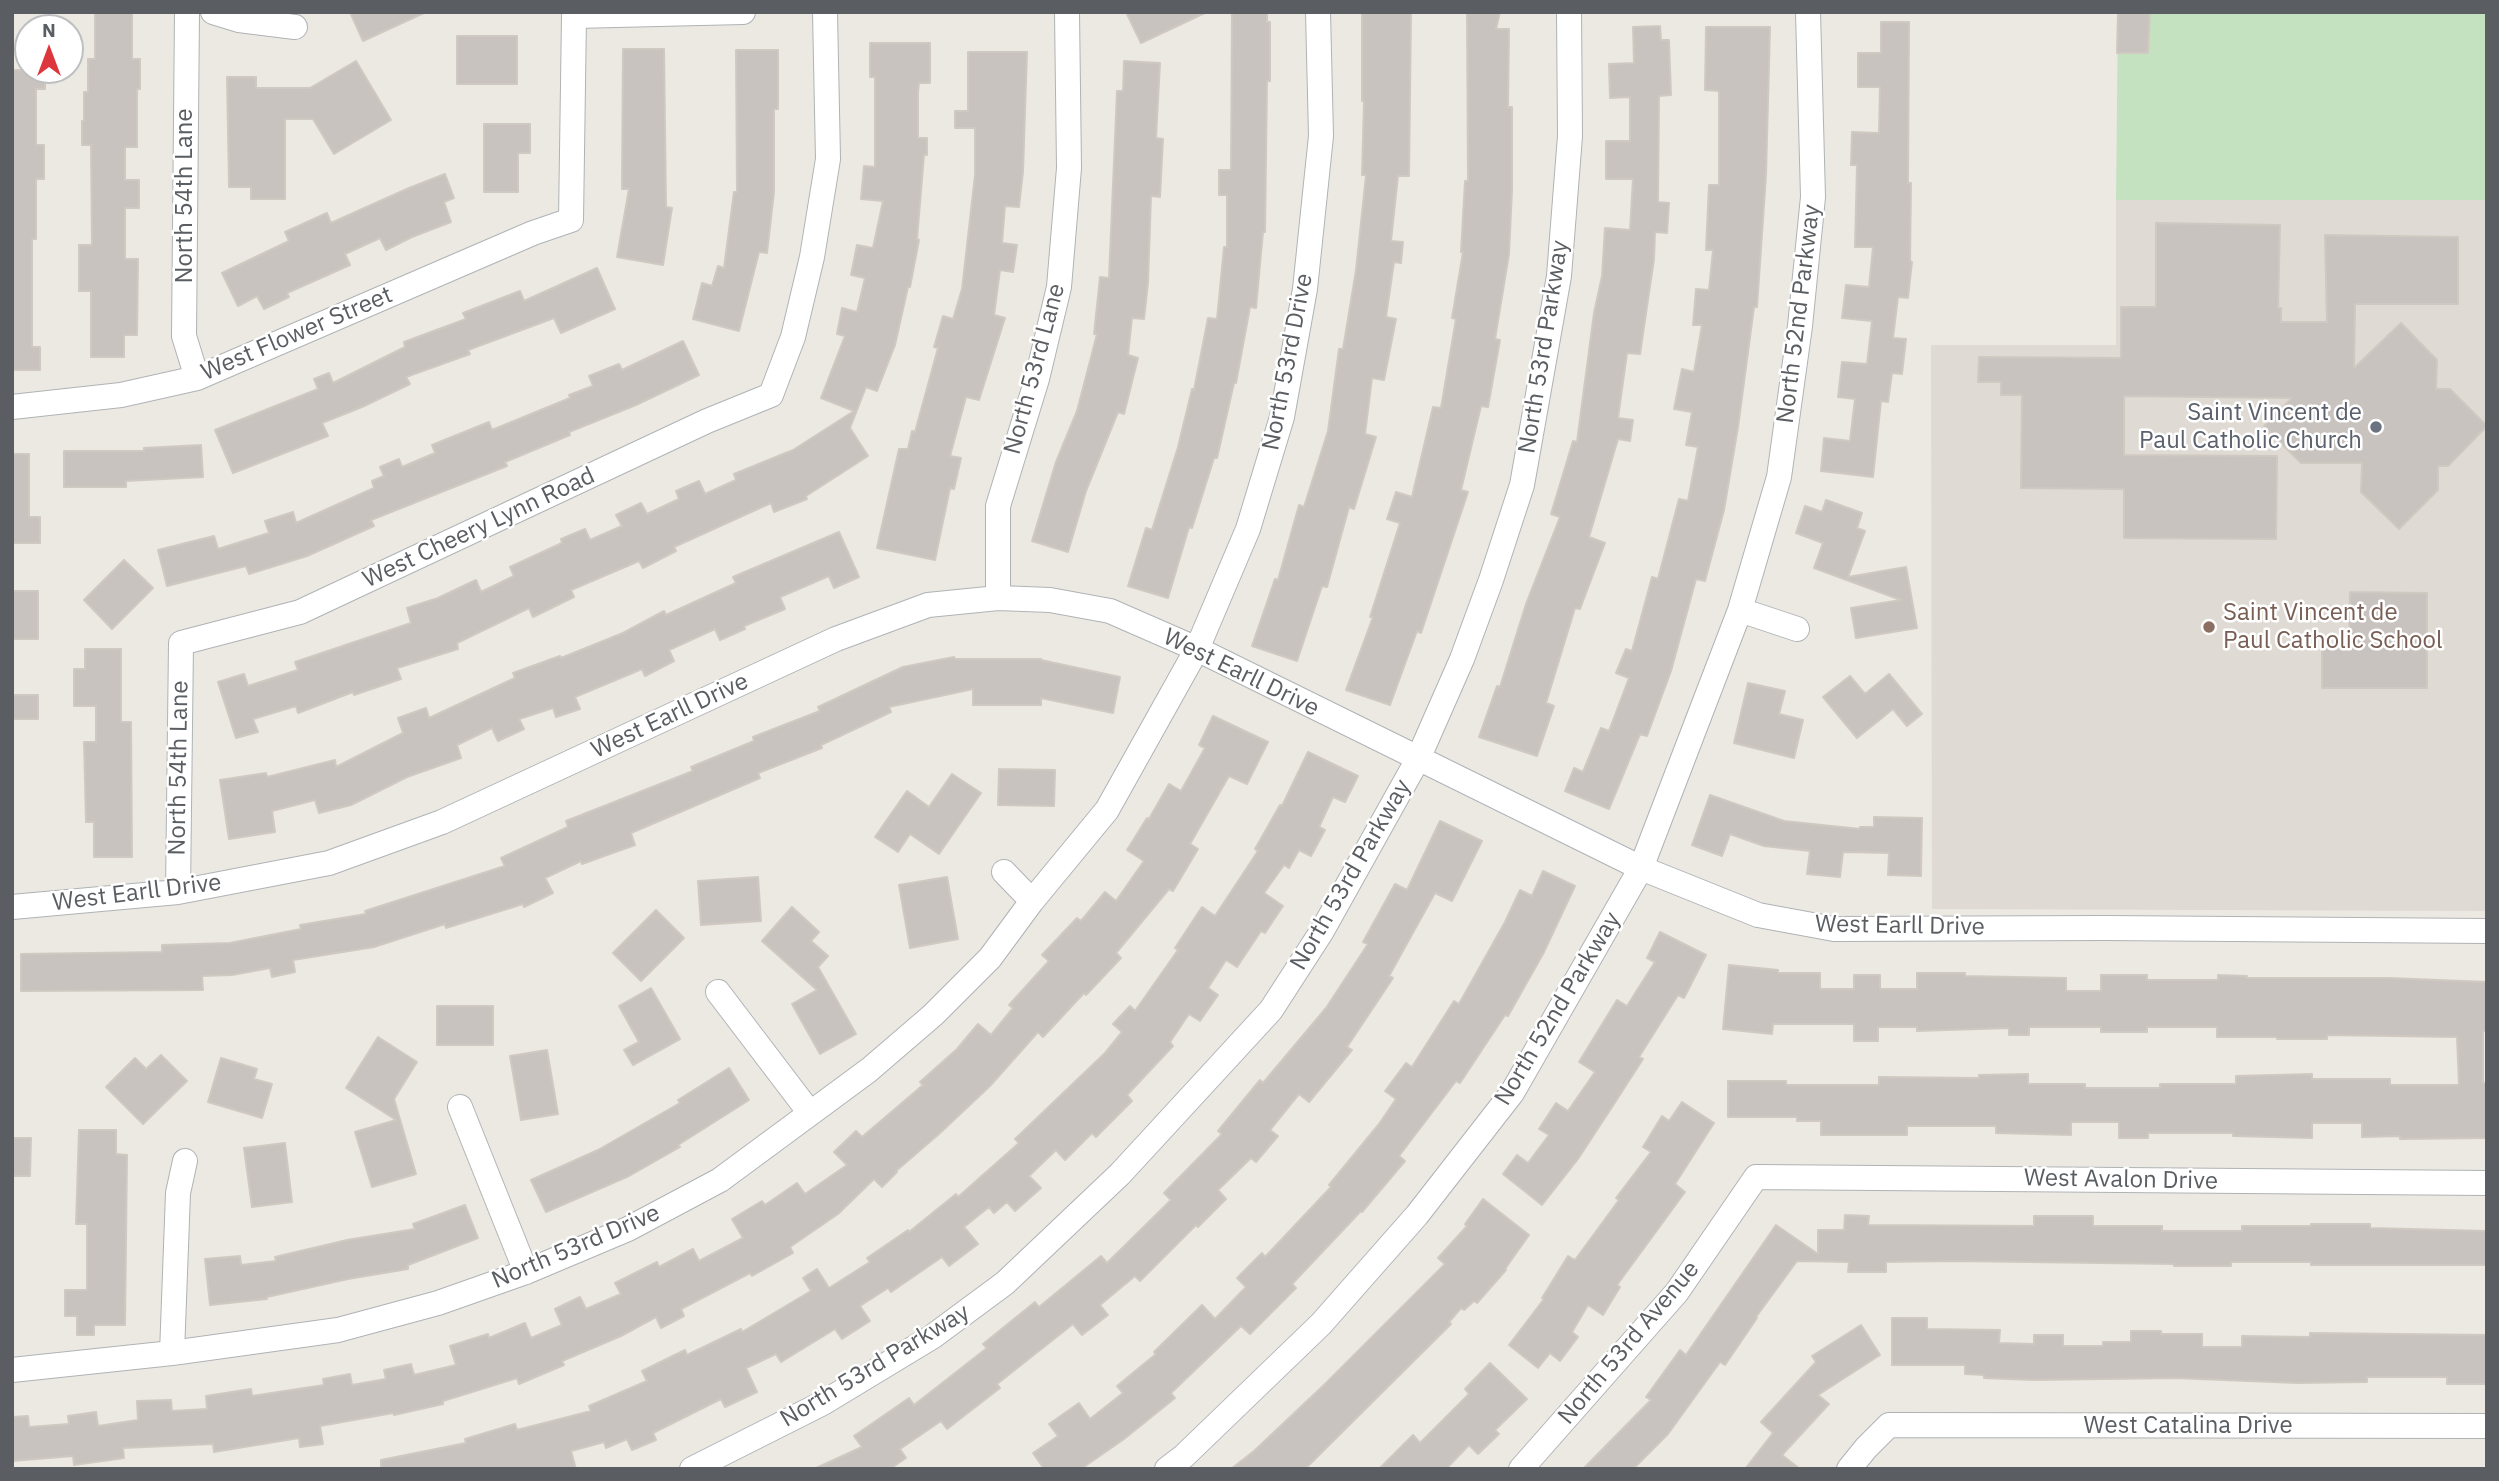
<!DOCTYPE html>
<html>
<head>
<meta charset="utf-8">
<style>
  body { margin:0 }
  #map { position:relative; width:2499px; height:1481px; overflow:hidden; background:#ece9e2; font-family:"IBM Plex Sans",sans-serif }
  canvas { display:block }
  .frame { position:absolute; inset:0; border:14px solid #5a5e62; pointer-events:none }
  .north { position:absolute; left:14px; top:14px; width:70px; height:70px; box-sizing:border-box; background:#fff; border:2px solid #bdbfc0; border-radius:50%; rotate:0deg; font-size:19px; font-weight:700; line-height:28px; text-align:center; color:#5a5e62 }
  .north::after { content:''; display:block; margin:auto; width:24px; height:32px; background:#de363d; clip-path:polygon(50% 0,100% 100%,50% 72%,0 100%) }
</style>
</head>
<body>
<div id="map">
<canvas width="2499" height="1481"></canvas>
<div class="frame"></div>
<div class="north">N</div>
</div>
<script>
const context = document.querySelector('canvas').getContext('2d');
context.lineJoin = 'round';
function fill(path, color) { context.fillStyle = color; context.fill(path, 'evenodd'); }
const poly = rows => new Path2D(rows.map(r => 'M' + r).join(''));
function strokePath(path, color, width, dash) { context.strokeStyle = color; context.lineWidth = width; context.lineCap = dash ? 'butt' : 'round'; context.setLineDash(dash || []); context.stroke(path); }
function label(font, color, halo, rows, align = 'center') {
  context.font = font + ' "IBM Plex Sans",sans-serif'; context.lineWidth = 5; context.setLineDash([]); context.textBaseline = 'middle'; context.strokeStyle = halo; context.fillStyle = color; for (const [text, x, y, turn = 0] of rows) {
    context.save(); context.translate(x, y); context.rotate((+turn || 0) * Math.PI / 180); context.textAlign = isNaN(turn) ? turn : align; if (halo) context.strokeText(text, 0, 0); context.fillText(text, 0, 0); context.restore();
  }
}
fill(poly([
  [2116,200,2487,200,2487,911,1932,909,1931,345,2116,345]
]), '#dfdad3');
fill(poly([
  [2118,12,2487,12,2487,200,2116,200]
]), '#c4e2bf');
const building = poly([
  [95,12,132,12,132,59,140,59,140,89,137,89,137,147,125,147,125,180,139,180,139,208,125,208,125,259,138,259,137,335,124,335,124,357,91,357,91,291,79,291,79,245,92,245,91,145,82,145,82,121,84,121,84,92,88,92,88,59,95,59,95,12],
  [350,12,426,12,363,41,350,12],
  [1126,12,1207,12,1141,43,1126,12],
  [1232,12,1267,12,1267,22,1270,22,1270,81,1267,81,1265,232,1263,232,1256,308,1250,307,1236,383,1234,383,1217,458,1214,458,1192,528,1189,527,1168,598,1128,586,1146,528,1152,530,1178,447,1192,389,1194,390,1208,318,1217,319,1224,247,1227,247,1227,195,1219,195,1219,170,1231,170,1232,12],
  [1362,12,1411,12,1409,176,1398,176,1391,241,1403,242,1401,263,1394,262,1386,317,1396,319,1384,380,1372,378,1365,434,1376,437,1354,509,1349,507,1327,587,1322,586,1297,661,1252,646,1275,579,1278,580,1299,505,1304,507,1328,431,1339,349,1343,349,1356,270,1366,175,1362,175,1364,101,1362,101,1362,12],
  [1467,12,1500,12,1496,29,1509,29,1508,107,1512,107,1512,190,1509,254,1495,339,1500,340,1488,407,1481,406,1461,490,1468,492,1421,633,1417,631,1390,705,1346,690,1373,617,1370,617,1400,523,1387,519,1396,492,1412,497,1433,407,1441,408,1456,319,1452,318,1463,252,1461,252,1465,181,1468,181,1467,12],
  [2118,12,2150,12,2148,53,2117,53,2118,12],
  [1881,22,1909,22,1908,183,1911,183,1910,261,1912,262,1908,298,1898,297,1893,338,1906,339,1902,374,1892,373,1888,402,1881,401,1873,477,1821,471,1824,438,1850,441,1855,399,1838,397,1842,362,1867,364,1872,321,1842,318,1846,285,1869,287,1873,247,1855,247,1857,165,1851,165,1852,132,1879,133,1880,87,1858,87,1858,53,1881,53,1881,22],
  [1660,26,1661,40,1669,40,1671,95,1659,96,1658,202,1669,203,1667,233,1655,232,1654,259,1640,354,1627,353,1618,418,1633,420,1630,441,1618,439,1589,537,1605,543,1580,609,1575,608,1546,703,1554,706,1537,756,1479,737,1497,686,1500,687,1526,604,1560,517,1551,514,1573,441,1577,442,1594,313,1602,276,1605,228,1630,230,1633,179,1606,179,1606,141,1630,141,1630,97,1610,98,1609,64,1634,63,1633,27,1660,26],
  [1706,27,1770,27,1766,175,1757,307,1754,307,1738,427,1724,510,1705,581,1696,579,1671,671,1647,736,1640,734,1609,809,1565,791,1574,768,1583,772,1601,728,1609,731,1629,678,1616,673,1626,649,1632,651,1652,577,1658,579,1679,499,1688,501,1698,447,1686,445,1692,412,1674,409,1682,369,1694,372,1702,325,1693,325,1696,289,1709,290,1713,250,1706,250,1709,185,1719,185,1719,91,1705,90,1706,27],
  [457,36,517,36,517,84,457,84,457,36],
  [870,43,930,43,930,83,919,83,918,92,918,138,927,138,927,155,924,155,917,239,919,240,910,287,908,287,895,345,877,391,866,387,850,428,868,456,806,496,807,499,774,512,771,503,674,547,676,551,643,568,639,561,571,590,574,597,533,617,529,608,457,643,458,649,397,668,401,679,354,695,353,692,298,713,296,706,253,719,258,732,236,738,218,682,244,674,248,686,298,670,295,662,411,623,407,608,438,598,476,580,481,592,514,576,510,567,562,543,561,539,585,529,590,540,622,526,616,515,641,503,647,514,679,499,676,491,699,481,705,494,736,480,734,474,793,450,854,411,821,398,845,336,837,334,842,308,857,312,865,278,851,275,857,245,873,248,883,201,861,199,864,166,875,167,875,77,870,77,870,43],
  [623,49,664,49,666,207,672,208,663,265,617,257,629,189,622,189,623,49],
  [736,50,778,50,778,109,774,109,774,192,767,253,759,252,739,331,693,319,702,283,712,286,718,266,724,268,734,192,737,192,736,50],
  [968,52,1027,52,1023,172,1019,207,1005,206,1002,243,1017,245,1013,272,1000,270,994,315,1005,318,979,400,966,397,950,456,961,458,954,489,950,488,935,560,877,548,899,449,908,449,912,431,915,432,938,348,934,347,943,316,953,319,962,289,975,175,975,128,955,128,955,111,968,111,968,52],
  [356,61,391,120,334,154,313,119,285,119,285,199,251,199,251,187,229,187,227,77,256,77,256,88,310,88,356,61],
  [1124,61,1160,63,1156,138,1163,139,1160,197,1151,196,1148,283,1144,319,1132,318,1128,355,1138,358,1124,414,1118,412,1086,491,1068,552,1032,541,1056,462,1077,411,1097,334,1094,334,1100,277,1109,278,1117,91,1123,91,1124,61],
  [12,70,45,70,45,89,36,89,36,145,44,145,44,179,36,179,36,239,32,239,32,347,40,347,40,370,12,370,12,70],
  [484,124,530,124,530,153,518,153,518,192,484,192,484,124],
  [445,174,454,198,444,202,451,222,412,237,386,250,380,238,345,254,350,265,287,293,289,297,264,309,257,296,238,306,222,273,289,241,285,232,327,213,331,223,409,188,445,174],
  [2156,223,2280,225,2278,308,2281,308,2281,322,2327,322,2325,235,2458,237,2458,304,2355,304,2354,368,2401,323,2437,360,2436,389,2450,389,2487,426,2448,466,2438,466,2438,490,2399,529,2361,492,2362,463,2301,463,2264,426,2292,398,2124,396,2124,455,2277,456,2276,539,2124,538,2124,489,2021,488,2022,395,2001,395,2001,382,1978,382,1979,357,2121,358,2121,307,2156,307,2156,223],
  [597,268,615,309,561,333,554,318,468,350,470,354,406,377,410,384,362,407,322,423,328,436,233,473,215,430,318,389,314,379,329,373,333,383,405,347,404,342,466,319,463,313,520,291,524,301,597,268],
  [683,341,699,375,636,405,569,432,570,435,505,462,507,466,371,520,374,526,307,556,249,574,246,566,167,586,158,550,214,536,218,549,269,533,265,521,293,512,296,523,374,488,372,481,384,476,380,467,399,459,402,467,435,453,432,445,489,422,492,430,570,398,569,395,593,386,589,376,619,364,622,370,683,341],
  [201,445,203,477,126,481,126,487,64,487,64,451,144,451,144,448,201,445],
  [12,454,29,454,29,517,40,517,40,543,12,543,12,454],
  [1826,500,1862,513,1857,528,1865,531,1848,577,1906,567,1917,628,1856,638,1851,608,1901,600,1814,568,1823,543,1796,533,1805,506,1822,512,1826,500],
  [839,532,859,577,834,588,829,576,780,597,785,609,744,626,745,629,720,640,715,629,669,650,674,661,645,676,642,669,575,697,580,709,556,717,553,708,519,719,524,729,498,741,492,728,457,745,461,758,407,777,351,805,319,813,315,800,272,811,275,832,229,839,220,780,266,773,267,777,335,760,336,767,403,733,398,718,426,708,429,718,515,678,513,673,560,656,561,658,623,633,664,611,666,615,736,583,733,577,839,532],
  [124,560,153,588,112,629,84,600,124,560],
  [12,591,38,591,38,639,12,639,12,591],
  [2350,592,2427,593,2427,688,2322,688,2322,649,2349,649,2350,592],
  [85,649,121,649,121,722,131,722,132,857,94,857,94,822,86,822,84,742,96,742,96,706,74,706,74,669,85,669,85,649],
  [954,657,955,659,1041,659,1041,660,1120,677,1113,713,1041,698,1041,705,973,705,973,689,889,707,891,712,821,745,822,748,758,773,760,778,631,833,635,845,582,864,581,861,545,878,553,893,524,907,523,904,446,928,445,924,374,947,293,960,295,972,272,977,270,968,232,975,202,976,203,990,21,991,21,954,162,952,162,945,230,943,301,929,300,925,366,914,365,911,505,866,501,858,568,827,566,821,693,771,691,767,754,741,753,737,820,711,818,707,903,667,954,657],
  [1889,674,1922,714,1907,726,1893,709,1857,738,1823,697,1850,676,1865,694,1889,674],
  [1748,683,1785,691,1779,714,1803,720,1794,758,1734,743,1748,683],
  [12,695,38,695,38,719,12,719,12,695],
  [1213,716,1268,742,1247,784,1229,776,1190,844,1198,849,1173,891,1169,889,1116,953,1121,958,1086,995,1084,993,1043,1037,1038,1032,990,1086,939,1134,896,1171,897,1172,882,1187,874,1179,838,1214,790,1247,793,1253,752,1276,750,1273,681,1309,684,1316,661,1328,656,1317,621,1336,562,1361,564,1365,519,1384,517,1378,443,1401,443,1404,394,1415,393,1413,320,1426,323,1444,300,1447,299,1438,214,1452,213,1444,123,1448,124,1458,74,1465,73,1456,12,1461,12,1417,28,1416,29,1427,69,1424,68,1416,96,1412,98,1426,138,1420,137,1401,171,1400,172,1411,207,1409,206,1396,251,1389,252,1396,324,1385,323,1379,350,1374,352,1385,386,1379,384,1370,411,1364,414,1375,456,1365,450,1346,488,1334,489,1338,525,1323,531,1338,562,1325,555,1309,580,1297,586,1309,621,1294,615,1283,657,1262,659,1267,693,1249,699,1261,743,1238,732,1219,762,1201,765,1205,797,1183,805,1194,847,1165,834,1152,856,1131,862,1137,923,1085,920,1082,957,1049,978,1024,991,1035,1013,1008,1009,1005,1049,961,1042,955,1077,918,1081,921,1105,892,1116,901,1144,861,1127,850,1147,818,1149,819,1169,784,1181,791,1205,748,1199,745,1213,716],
  [1308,752,1358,776,1345,802,1333,797,1319,827,1325,830,1311,856,1299,850,1289,868,1284,865,1264,893,1283,906,1265,933,1261,931,1237,967,1226,960,1208,988,1218,995,1200,1021,1189,1014,1170,1042,1173,1046,1127,1095,1132,1101,1096,1137,1092,1133,1065,1160,1056,1150,1029,1176,1041,1188,1015,1211,1007,1202,994,1213,989,1207,964,1227,978,1244,949,1266,942,1257,891,1292,888,1288,860,1306,870,1321,842,1339,835,1329,781,1362,776,1354,746,1368,757,1392,725,1407,721,1399,653,1433,656,1440,632,1450,627,1439,606,1448,604,1442,571,1451,576,1469,381,1469,381,1460,466,1443,465,1439,515,1424,517,1430,591,1411,589,1406,647,1381,642,1371,685,1350,687,1355,741,1329,742,1332,811,1291,803,1278,817,1269,829,1288,870,1262,867,1258,908,1230,909,1232,956,1194,958,1197,1019,1143,1015,1139,1105,1053,1122,1032,1113,1024,1130,1006,1135,1011,1178,950,1175,948,1202,907,1215,916,1258,851,1255,849,1280,805,1282,806,1308,752],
  [999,769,1055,770,1054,806,998,805,999,769],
  [952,774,981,793,939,854,910,834,898,852,875,837,907,791,929,807,952,774],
  [1710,795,1784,821,1860,829,1860,827,1874,827,1874,817,1922,818,1921,876,1888,875,1889,853,1843,852,1840,877,1807,874,1810,851,1764,846,1730,834,1722,856,1692,845,1710,795],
  [1440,821,1482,841,1452,901,1435,893,1389,976,1393,978,1347,1047,1352,1050,1309,1102,1299,1094,1270,1130,1278,1136,1256,1162,1251,1158,1218,1190,1226,1199,1198,1227,1196,1225,1140,1281,1135,1276,1100,1305,1108,1315,1082,1335,1073,1324,997,1384,1000,1388,947,1429,941,1421,900,1449,906,1458,890,1469,814,1469,862,1447,854,1436,909,1398,914,1405,987,1348,983,1344,1035,1302,1039,1307,1101,1256,1107,1263,1171,1200,1164,1193,1222,1134,1218,1131,1260,1080,1263,1083,1326,1008,1368,944,1363,942,1395,884,1407,890,1440,821],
  [1543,871,1575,886,1543,954,1508,1016,1505,1015,1460,1083,1456,1081,1399,1156,1405,1161,1362,1212,1361,1211,1292,1284,1296,1288,1250,1334,1241,1326,1171,1393,1175,1398,1124,1439,1081,1469,1044,1469,1033,1453,1058,1436,1049,1424,1079,1403,1090,1419,1123,1393,1117,1386,1156,1354,1154,1352,1202,1305,1215,1319,1246,1287,1237,1278,1262,1253,1265,1257,1331,1187,1329,1185,1379,1124,1396,1099,1385,1091,1406,1063,1412,1067,1454,1001,1459,1004,1505,922,1520,890,1532,896,1543,871],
  [758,877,761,921,701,925,698,881,758,877],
  [947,877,958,939,910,948,899,885,947,877],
  [792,907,819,932,811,941,828,956,818,967,856,1034,820,1054,792,1004,817,990,762,941,792,907],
  [656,910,684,938,641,981,613,953,656,910],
  [1660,932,1706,955,1684,998,1678,995,1639,1057,1643,1059,1614,1104,1578,1159,1542,1205,1503,1174,1517,1155,1528,1163,1549,1135,1539,1129,1556,1103,1568,1111,1595,1072,1579,1062,1617,1000,1627,1006,1655,962,1647,958,1660,932],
  [1729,965,1778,970,1778,973,1820,973,1820,989,1854,989,1854,975,1880,975,1880,989,1917,989,1917,973,1965,973,1965,976,2066,978,2066,991,2101,991,2101,975,2147,975,2147,980,2218,980,2218,975,2247,976,2246,978,2389,978,2487,982,2487,1031,2483,1031,2483,1083,2487,1083,2487,1138,2400,1139,2400,1136,2362,1137,2362,1123,2312,1123,2312,1138,2233,1136,2233,1133,2148,1133,2148,1138,2119,1138,2119,1122,2071,1122,2071,1135,1996,1133,1996,1126,1907,1126,1907,1135,1821,1135,1821,1121,1797,1121,1797,1117,1728,1117,1728,1081,1786,1081,1786,1085,1879,1085,1879,1077,1979,1078,1979,1075,2028,1074,2028,1084,2085,1084,2085,1088,2160,1088,2160,1084,2236,1084,2236,1076,2312,1074,2312,1079,2390,1079,2390,1085,2459,1085,2457,1037,2327,1035,2327,1039,2277,1039,2277,1037,2217,1037,2217,1027,2147,1027,2147,1032,2101,1032,2101,1027,2029,1027,2029,1035,2009,1035,2009,1028,1917,1031,1917,1027,1878,1027,1878,1041,1854,1041,1854,1024,1773,1024,1772,1034,1723,1029,1729,965],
  [651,988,680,1039,633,1065,624,1050,639,1042,619,1006,651,988],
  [437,1006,493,1006,493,1045,437,1045,437,1006],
  [378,1037,417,1062,394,1099,416,1174,372,1187,355,1132,396,1120,346,1088,378,1037],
  [547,1050,558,1114,521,1120,510,1056,547,1050],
  [161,1055,187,1081,143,1124,106,1087,135,1058,146,1069,161,1055],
  [221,1058,257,1069,254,1079,272,1084,262,1118,208,1102,221,1058],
  [729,1068,749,1100,678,1145,680,1147,629,1176,546,1212,531,1180,598,1150,680,1103,678,1100,729,1068],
  [1682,1102,1714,1123,1675,1184,1685,1192,1617,1285,1620,1287,1603,1315,1588,1305,1572,1332,1578,1337,1560,1361,1550,1353,1538,1368,1509,1345,1544,1299,1542,1298,1568,1256,1575,1260,1619,1200,1616,1198,1651,1152,1643,1147,1662,1116,1669,1121,1682,1102],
  [79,1130,116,1130,116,1154,127,1155,125,1325,94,1325,94,1335,77,1335,77,1316,65,1316,65,1290,87,1290,87,1224,76,1224,79,1130],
  [12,1138,31,1138,30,1176,12,1176,12,1138],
  [285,1143,292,1202,252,1207,244,1148,285,1143],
  [1483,1199,1529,1235,1505,1269,1506,1270,1477,1303,1474,1301,1464,1310,1461,1308,1449,1322,1451,1324,1305,1469,1231,1469,1254,1451,1325,1384,1445,1264,1438,1258,1467,1226,1465,1224,1483,1199],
  [465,1205,478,1238,408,1265,408,1269,348,1279,267,1297,267,1299,210,1305,205,1259,240,1256,241,1265,276,1261,275,1257,347,1240,415,1229,413,1224,465,1205],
  [1845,1215,1869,1216,1868,1225,2034,1226,2034,1216,2093,1216,2093,1226,2162,1226,2162,1231,2242,1231,2242,1226,2311,1226,2311,1224,2370,1224,2370,1228,2487,1231,2487,1265,2311,1265,2311,1262,2231,1262,2231,1266,2174,1266,2174,1264,1955,1261,1886,1262,1886,1272,1848,1272,1849,1262,1797,1261,1756,1317,1757,1318,1725,1365,1720,1362,1668,1434,1633,1469,1583,1469,1651,1400,1646,1397,1680,1350,1686,1355,1776,1225,1818,1254,1818,1230,1844,1230,1845,1215],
  [1892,1318,1927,1318,1927,1329,2000,1330,1999,1343,2034,1344,2034,1335,2063,1335,2063,1346,2103,1346,2103,1342,2131,1342,2131,1331,2161,1331,2161,1334,2202,1334,2202,1347,2242,1347,2242,1336,2310,1337,2310,1333,2487,1335,2487,1384,2447,1384,2447,1377,2367,1377,2367,1382,2297,1383,2175,1378,2034,1380,1984,1378,1984,1375,1965,1374,1965,1365,1892,1365,1892,1318],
  [1861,1325,1880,1355,1818,1395,1829,1404,1782,1455,1800,1469,1745,1469,1773,1433,1761,1422,1816,1362,1812,1356,1861,1325],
  [1490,1363,1527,1399,1495,1430,1499,1434,1478,1454,1469,1445,1446,1469,1379,1469,1413,1435,1420,1443,1469,1394,1465,1389,1490,1363]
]);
fill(building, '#c8c3bf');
strokePath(building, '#d0c9c1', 2);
const street = poly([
  [187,12,184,336,197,378],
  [213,12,239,20,295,27],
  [12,407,121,395,197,378,533,233,571,220,574,16,743,12],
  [998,598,998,506,1037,379,1059,287,1069,168,1067,12],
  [1740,610,1797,629],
  [1004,872,1032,901],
  [178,892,181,643,300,612,707,421,771,395,793,337,812,257,828,159,825,12],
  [12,907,178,892,329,863,442,822,836,639,928,605,998,598,1050,600,1110,611,1197,649,1641,868,1758,915,1834,929,2104,928,2487,931],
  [718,992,810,1113],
  [460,1107,526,1272],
  [172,1353,178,1193,185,1161],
  [12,1370,172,1353,338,1330,438,1303,526,1272,628,1229,720,1180,869,1070,933,1015,990,958,1032,901,1107,810,1197,649,1248,529,1282,417,1305,289,1321,136,1318,12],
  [692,1469,823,1403,932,1337,1005,1283,1120,1174,1271,1010,1322,931,1418,759,1462,659,1491,580,1522,485,1559,276,1570,136,1569,12],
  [1167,1469,1184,1456,1321,1324,1417,1215,1512,1093,1641,868,1740,610,1779,477,1800,326,1813,197,1808,12],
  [1521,1469,1677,1292,1756,1177,2487,1183],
  [1849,1469,1866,1448,1889,1425,2487,1426]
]);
strokePath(street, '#afb3b6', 26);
strokePath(street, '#fff', 24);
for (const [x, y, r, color] of [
  [2376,427,7,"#6b7280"],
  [2209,627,7,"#8d6e63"]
]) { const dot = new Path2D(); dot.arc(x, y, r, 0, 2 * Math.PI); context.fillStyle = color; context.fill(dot); strokePath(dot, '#fff', 2.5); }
label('24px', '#5a5e62', '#fff', [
  ["North 54th Lane",185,196,-90],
  ["North 52nd Parkway",1799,314,-83],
  ["West Flower Street",297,334,-23],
  ["North 53rd Parkway",1544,347,-81],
  ["North 53rd Drive",1288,362,-79],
  ["North 53rd Lane",1035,369,-75],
  ["West Cheery Lynn Road",479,528,-25],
  ["West Earll Drive",1241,673,26],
  ["West Earll Drive",670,716,-25],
  ["North 54th Lane",179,768,-89],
  ["North 53rd Parkway",1351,875,-60],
  ["West Earll Drive",137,893,-7],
  ["West Earll Drive",1900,926,1],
  ["North 52nd Parkway",1558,1009,-59],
  ["West Avalon Drive",2121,1180,1],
  ["North 53rd Drive",576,1247,-23],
  ["North 53rd Avenue",1629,1343,-50],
  ["North 53rd Parkway",875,1366,-31],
  ["West Catalina Drive",2188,1426]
]);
label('24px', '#5b616d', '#fff', [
  ["Saint Vincent de",2362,413],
  ["Paul Catholic Church",2362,441]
], 'right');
label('24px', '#785e54', '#fff', [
  ["Saint Vincent de",2223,613],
  ["Paul Catholic School",2223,641]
], 'left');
</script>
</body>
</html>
